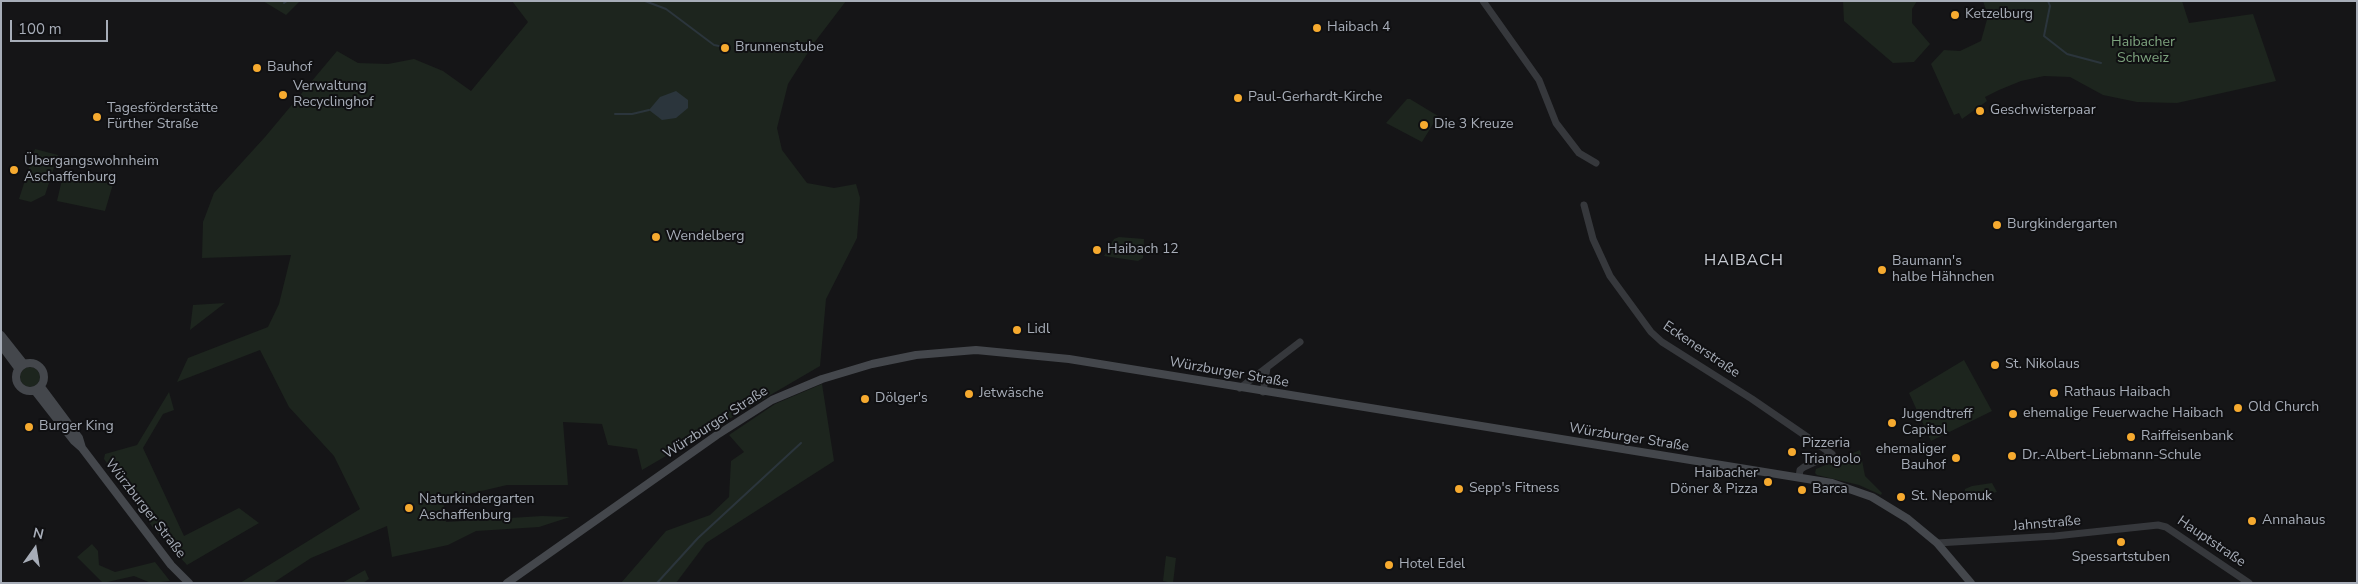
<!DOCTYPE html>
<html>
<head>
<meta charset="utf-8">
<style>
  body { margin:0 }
  #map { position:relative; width:2358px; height:584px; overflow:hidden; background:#151517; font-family:"Nunito Sans",sans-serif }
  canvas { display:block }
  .frame { position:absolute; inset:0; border:2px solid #a7adb8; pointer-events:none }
  .north { position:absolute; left:10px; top:524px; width:50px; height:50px; -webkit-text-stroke:4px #101012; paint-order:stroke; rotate:13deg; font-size:14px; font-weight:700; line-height:20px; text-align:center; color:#a7adb8 }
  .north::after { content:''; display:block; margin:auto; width:18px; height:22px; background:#a7adb8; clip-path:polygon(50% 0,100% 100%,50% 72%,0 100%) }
  .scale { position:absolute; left:10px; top:20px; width:98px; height:22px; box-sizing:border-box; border:2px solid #a7adb8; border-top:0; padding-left:6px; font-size:15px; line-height:18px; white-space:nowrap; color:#a7adb8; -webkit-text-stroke:4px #101012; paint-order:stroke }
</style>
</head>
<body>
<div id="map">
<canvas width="2358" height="584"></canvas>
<div class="frame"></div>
<div class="north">N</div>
<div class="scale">100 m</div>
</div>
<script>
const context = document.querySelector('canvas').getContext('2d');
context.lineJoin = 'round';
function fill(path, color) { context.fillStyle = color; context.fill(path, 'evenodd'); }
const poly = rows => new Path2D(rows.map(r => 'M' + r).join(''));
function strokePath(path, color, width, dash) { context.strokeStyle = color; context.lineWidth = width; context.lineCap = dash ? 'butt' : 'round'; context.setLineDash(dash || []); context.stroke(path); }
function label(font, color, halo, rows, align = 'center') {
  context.font = font + ' "Nunito Sans",sans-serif'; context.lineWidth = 4; context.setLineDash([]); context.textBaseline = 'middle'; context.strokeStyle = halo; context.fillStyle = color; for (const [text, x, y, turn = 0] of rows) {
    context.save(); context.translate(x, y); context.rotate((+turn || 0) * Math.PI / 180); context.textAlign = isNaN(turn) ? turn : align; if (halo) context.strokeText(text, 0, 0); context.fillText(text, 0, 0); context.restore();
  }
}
fill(poly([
  [263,1,300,1,286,15],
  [512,1,846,1,814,43,788,84,777,128,782,150,807,183,834,188,856,184,860,198,857,238,826,299,820,366,642,470,637,449,608,445,602,424,563,422,568,485,507,485,443,500,446,522,542,516,570,517,539,527,476,531,448,545,392,557,387,526,311,558,273,583,240,583,360,509,334,456,289,407,260,350,177,382,188,358,268,327,279,304,291,255,202,258,203,222,214,193,265,137,337,51,358,63,388,64,414,59,443,71,471,91,528,22],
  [1843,1,1917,1,1912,9,1912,23,1930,44,1914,62,1893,63,1844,21],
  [1983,1,2182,1,2189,23,2253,14,2276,81,2177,103,2137,102,2103,95,2070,77,2044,76,2021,81,1999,90,1985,97,1987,101,1962,119,1959,113,1954,115,1931,64,1944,50,1960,51,1981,41,1988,16],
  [1407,99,1410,99,1438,116,1422,142,1386,123],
  [35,149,58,155,45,195,31,202,19,199],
  [64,171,113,184,105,211,57,201],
  [1119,237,1144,239,1143,258,1138,261,1104,256,1114,239],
  [225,303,190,330,193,305],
  [1964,360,1992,411,1931,441,1909,393],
  '20 377a10 10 0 1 1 20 0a10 10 0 1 1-20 0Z',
  [822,384,834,461,706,543,676,583,621,583,666,531,710,515,729,497,731,461,744,452,729,435,775,404],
  [169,392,174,410,163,414,143,448,184,536,239,508,259,523,187,565,154,529,104,459,105,454,137,445],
  [1860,450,1865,476,1882,493,1881,495,1859,485,1817,475,1815,473,1816,469],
  [1992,483,1997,492,1964,500,1965,489,1972,486],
  [92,544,98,551,99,565,115,572,155,562,170,581,151,583,134,576,103,583,77,557],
  [1166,556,1176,558,1173,583,1163,581],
  [365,570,369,579,363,583,342,583]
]), '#1d251e');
fill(poly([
  [676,91,688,100,688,108,676,118,662,120,649,110,660,97]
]), '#2b353c');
strokePath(poly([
  [645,1,666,9,714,45,724,47],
  [2048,1,2050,6,2044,36,2067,54,2101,63],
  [284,3,287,1],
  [615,114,632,114,649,110],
  [657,583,698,538,801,443]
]), '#2b353c', 2);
strokePath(poly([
  [1483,1,1539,80,1556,123,1579,153,1596,163],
  [1584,205,1593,239,1610,276,1651,332,1662,342,1752,399,1832,454,1804,467,1800,470,1799,477],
  [1240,388,1300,342],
  [1263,392,1267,368],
  [1937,543,2055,536,2158,525,2166,527,2249,583]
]), '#36383c', 7);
strokePath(poly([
  [1,335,24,364],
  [1,345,18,368],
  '16 377a14 14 0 1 1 28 0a14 14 0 1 1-28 0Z',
  [41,387,79,438,82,448],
  [35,391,74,441,82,448,171,565,189,583],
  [507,583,717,435,772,400,822,379,872,364,916,355,976,350,1069,359,1832,483,1872,497,1908,519,1937,543,1971,583]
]), '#44474c', 8);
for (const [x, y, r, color] of [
  [1955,15,5,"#f6aa2f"],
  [1317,28,5,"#f6aa2f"],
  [725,48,5,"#f6aa2f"],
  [257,68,5,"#f6aa2f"],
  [283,95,5,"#f6aa2f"],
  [1238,98,5,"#f6aa2f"],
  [1980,111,5,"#f6aa2f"],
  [97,117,5,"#f6aa2f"],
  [1424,125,5,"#f6aa2f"],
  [14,170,5,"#f6aa2f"],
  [1997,225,5,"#f6aa2f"],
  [656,237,5,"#f6aa2f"],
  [1097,250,5,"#f6aa2f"],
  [1882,270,5,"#f6aa2f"],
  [1017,330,5,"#f6aa2f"],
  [1995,365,5,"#f6aa2f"],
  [2054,393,5,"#f6aa2f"],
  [969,394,5,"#f6aa2f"],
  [865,399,5,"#f6aa2f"],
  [2238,408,5,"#f6aa2f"],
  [2013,414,5,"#f6aa2f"],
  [1892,423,5,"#f6aa2f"],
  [29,427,5,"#f6aa2f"],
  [2131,437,5,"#f6aa2f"],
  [1792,452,5,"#f6aa2f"],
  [2012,456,5,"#f6aa2f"],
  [1956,458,5,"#f6aa2f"],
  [1768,482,5,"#f6aa2f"],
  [1459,489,5,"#f6aa2f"],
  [1802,490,5,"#f6aa2f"],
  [1901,497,5,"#f6aa2f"],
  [409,508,5,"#f6aa2f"],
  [2252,521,5,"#f6aa2f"],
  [2121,542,5,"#f6aa2f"],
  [1389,565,5,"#f6aa2f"]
]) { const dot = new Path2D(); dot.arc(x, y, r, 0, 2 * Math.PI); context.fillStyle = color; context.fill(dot); strokePath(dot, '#101012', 2); }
label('14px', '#a7adb8', '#101012', [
  ["Ketzelburg",1965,15],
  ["Haibach 4",1327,28],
  ["Brunnenstube",735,48],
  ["Bauhof",267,68],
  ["Verwaltung",293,87],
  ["Recyclinghof",293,103],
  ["Paul-Gerhardt-Kirche",1248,98],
  ["Tagesförderstätte",107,109],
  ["Fürther Straße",107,125],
  ["Geschwisterpaar",1990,111],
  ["Die 3 Kreuze",1434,125],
  ["Übergangswohnheim",24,162],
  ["Aschaffenburg",24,178],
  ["Burgkindergarten",2007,225],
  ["Wendelberg",666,237],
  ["Haibach 12",1107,250],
  ["Baumann's",1892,262],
  ["halbe Hähnchen",1892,278],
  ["Lidl",1027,330],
  ["St. Nikolaus",2005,365],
  ["Rathaus Haibach",2064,393],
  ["Jetwäsche",979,394],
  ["Dölger's",875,399],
  ["Old Church",2248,408],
  ["ehemalige Feuerwache Haibach",2023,414],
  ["Jugendtreff",1902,415],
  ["Capitol",1902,431],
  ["Burger King",39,427],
  ["Raiffeisenbank",2141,437],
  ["Pizzeria",1802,444],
  ["Triangolo",1802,460],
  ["ehemaliger",1946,450,"right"],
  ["Bauhof",1946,466,"right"],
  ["Dr.-Albert-Liebmann-Schule",2022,456],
  ["Haibacher",1758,474,"right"],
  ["Döner & Pizza",1758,490,"right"],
  ["Sepp's Fitness",1469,489],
  ["Barca",1812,490],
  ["St. Nepomuk",1911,497],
  ["Naturkindergarten",419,500],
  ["Aschaffenburg",419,516],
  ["Annahaus",2262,521],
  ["Spessartstuben",2121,558,"center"],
  ["Hotel Edel",1399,565]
], 'left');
label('14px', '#7da37e', '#101012', [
  ["Haibacher",2143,43],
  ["Schweiz",2143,59]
]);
label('14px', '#a7adb8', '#101012', [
  ["Eckenerstraße",1701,350,34],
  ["Würzburger Straße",1229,373,10],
  ["Würzburger Straße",716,423,-33],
  ["Würzburger Straße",1629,438,9],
  ["Würzburger Straße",145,509,52],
  ["Jahnstraße",2047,524,-5],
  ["Hauptstraße",2211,542,34]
]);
context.letterSpacing = '1px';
label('16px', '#c8ccd4', '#101012', [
  ["HAIBACH",1744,261]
]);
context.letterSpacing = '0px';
</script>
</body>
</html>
